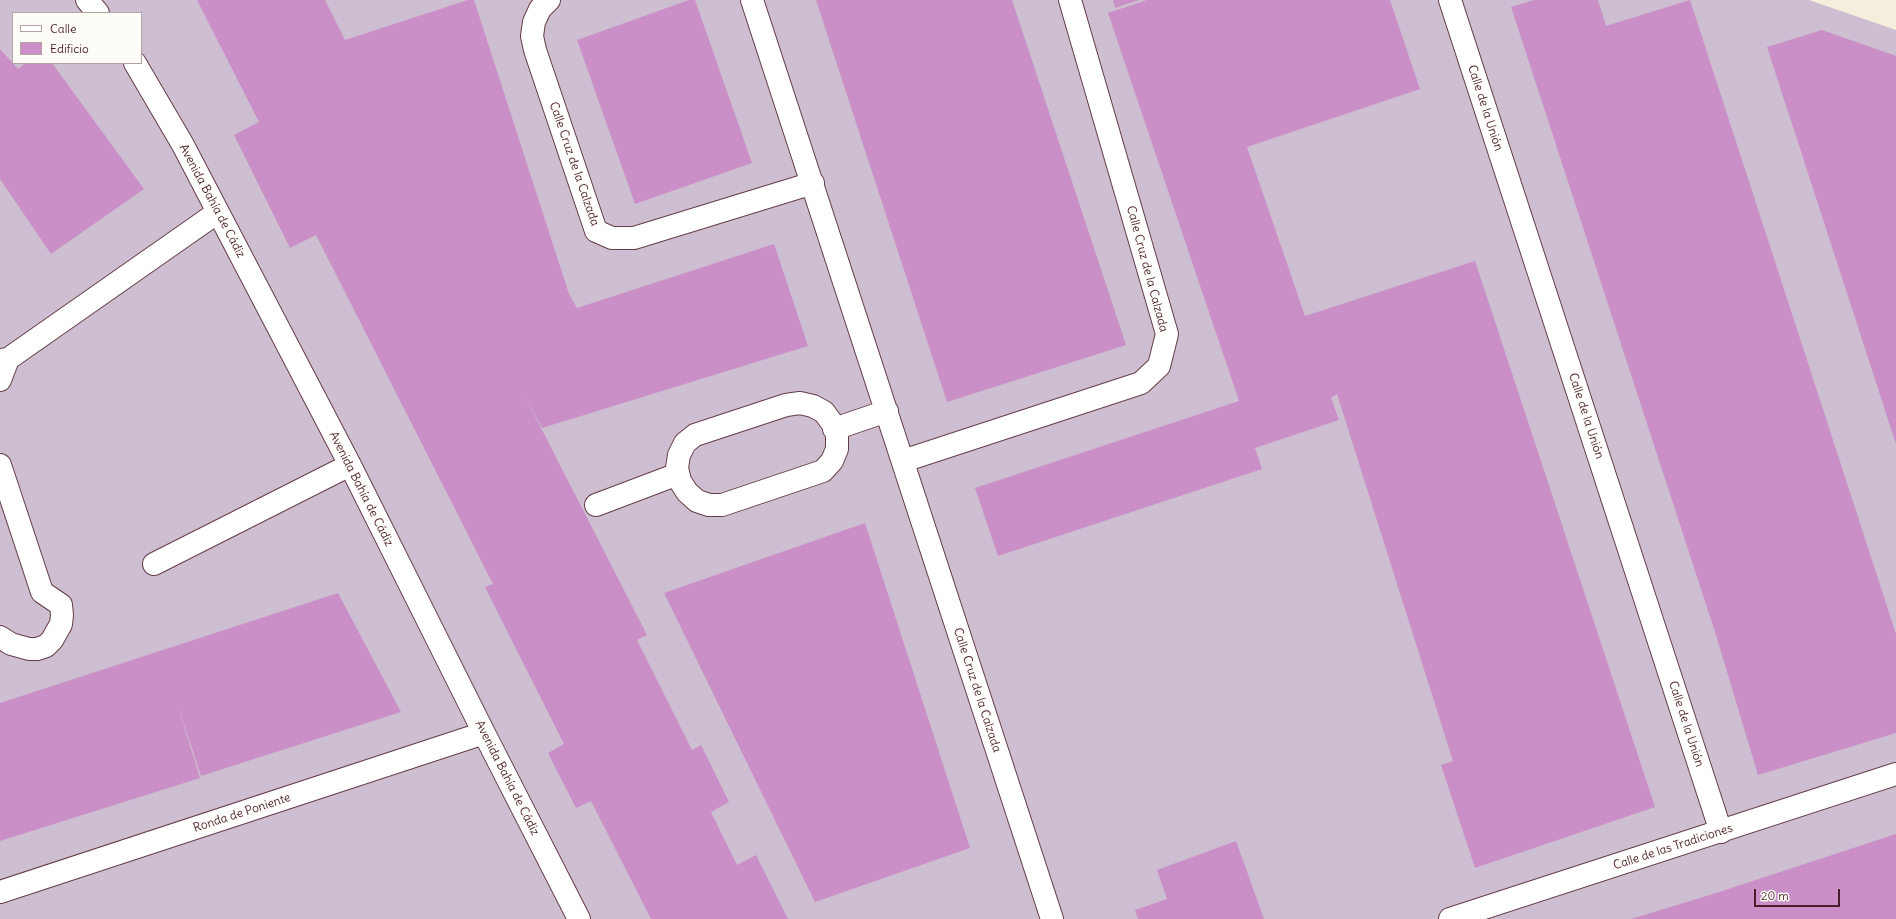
<!DOCTYPE html>
<html>
<head>
<meta charset="utf-8">
<style>
  body { margin:0 }
  #map { position:relative; width:1896px; height:919px; overflow:hidden; background:#f6eedc; font-family:Delius,sans-serif }
  canvas { display:block }
  .legend { position:absolute; left:12px; top:12px; width:130px; height:52px; box-sizing:border-box; background:#fdfcf7; border:1px solid #b5a4a5; margin:0; padding:5px 7px; list-style:none; font-size:12px; color:#4a1f2b }
  .legend li { display:flex; align-items:center; gap:8px; height:20px }
  .legend b { width:20px; border:1px solid #b5a4a5 }
  .scale { position:absolute; left:1754px; top:889px; width:86px; height:18px; box-sizing:border-box; border:2px solid #4a1f2b; border-top:0; padding-left:5px; font-size:12px; line-height:14px; white-space:nowrap; color:#4a1f2b; -webkit-text-stroke:3px #fdfcf7; paint-order:stroke }
</style>
</head>
<body>
<div id="map">
<canvas width="1896" height="919"></canvas>
<ul class="legend">
<li><b style="height:5px;background:#fff"></b>Calle</li>
<li><b style="height:11px;background:#c98fc6"></b>Edificio</li>
</ul>
<div class="scale">20 m</div>
</div>
<script>
const context = document.querySelector('canvas').getContext('2d');
context.lineJoin = 'round';
function fill(path, color) { context.fillStyle = color; context.fill(path, 'evenodd'); }
const poly = rows => new Path2D(rows.map(r => 'M' + r).join(''));
function strokePath(path, color, width, dash) { context.strokeStyle = color; context.lineWidth = width; context.lineCap = dash ? 'butt' : 'round'; context.setLineDash(dash || []); context.stroke(path); }
function label(font, color, halo, rows, align = 'center') {
  context.font = font + ' Delius,sans-serif'; context.lineWidth = 3; context.setLineDash([]); context.textBaseline = 'middle'; context.strokeStyle = halo; context.fillStyle = color; for (const [text, x, y, turn = 0] of rows) {
    context.save(); context.translate(x, y); context.rotate((+turn || 0) * Math.PI / 180); context.textAlign = isNaN(turn) ? turn : align; if (halo) context.strokeText(text, 0, 0); context.fillText(text, 0, 0); context.restore();
  }
}
fill(poly([
  [0,0,1809,0,1896,30,1896,919,0,919],
  [13,13,141,13,141,63,13,63]
]), '#cebed1');
fill(poly([
  [197,0,325,0,345,40,468,0,474,0,569,294,577,308,774,244,808,346,542,428,520,387,647,635,637,640,692,750,701,745,729,802,711,812,737,865,756,855,788,919,651,919,591,801,576,808,548,753,564,744,485,587,493,584,316,235,290,248,234,135,259,122],
  [689,0,695,0,752,163,635,204,577,40],
  [816,0,1012,0,1126,345,947,402],
  [1113,0,1139,0,1115,8],
  [1147,0,1390,0,1420,89,1247,147,1305,316,1475,261,1655,807,1475,868,1441,765,1453,761,1337,394,1331,398,1339,420,1255,448,1262,469,998,556,975,488,1239,401,1108,13],
  [1534,0,1598,0,1606,26,1690,0,1896,634,1896,733,1758,775,1716,635,1511,7],
  [1822,30,1896,56,1896,444,1767,47],
  [0,49,18,69,26,63,52,63,144,189,51,254,0,179],
  [865,523,970,848,815,902,664,593],
  [338,593,401,712,201,776,175,697,200,778,0,841,0,703],
  [1896,834,1896,919,1631,919,1713,894],
  [1236,841,1264,919,1138,919,1135,910,1167,899,1157,870]
]), '#c98fc6');
const minor = poly([
  [87,0,98,13],
  [549,0,540,9,534,22,532,36,535,50,596,231,612,238,634,238,813,183],
  [752,0,1052,919],
  [1450,0,1721,832],
  [135,63,183,145,350,465,484,733,579,919],
  [0,360,8,359,218,212],
  [0,380,8,359],
  [800,403,813,406,824,412,832,423,837,435,837,449,832,461,823,471,722,505,709,505,697,501,687,492,680,481,677,468,679,455,685,443,695,435,786,405,800,403],
  [834,429,887,411],
  [903,461,1141,383,1159,366,1167,334,1070,0],
  [0,465,42,592,61,605,62,615,61,624,52,640,46,646,37,649,29,649,11,644,0,637],
  [596,505,678,474],
  [154,564,350,465],
  [0,892,484,733],
  [1450,919,1896,774]
]);
strokePath(minor, '#643e46', 24);
strokePath(minor, '#fff', 22);
label('12px', '#4a1f2b', '#fdfcf7', [
  ["Calle de la Unión",1485,108,72],
  ["Calle Cruz de la Calzada",574,164,71],
  ["Avenida Bahía de Cádiz",212,201,62],
  ["Calle Cruz de la Calzada",1147,269,75],
  ["Calle de la Unión",1586,416,72],
  ["Avenida Bahía de Cádiz",361,489,63],
  ["Calle Cruz de la Calzada",977,690,72],
  ["Calle de la Unión",1686,724,72],
  ["Avenida Bahía de Cádiz",507,778,63],
  ["Ronda de Poniente",242,813,-18],
  ["Calle de las Tradiciones",1673,847,-18]
]);
</script>
</body>
</html>
